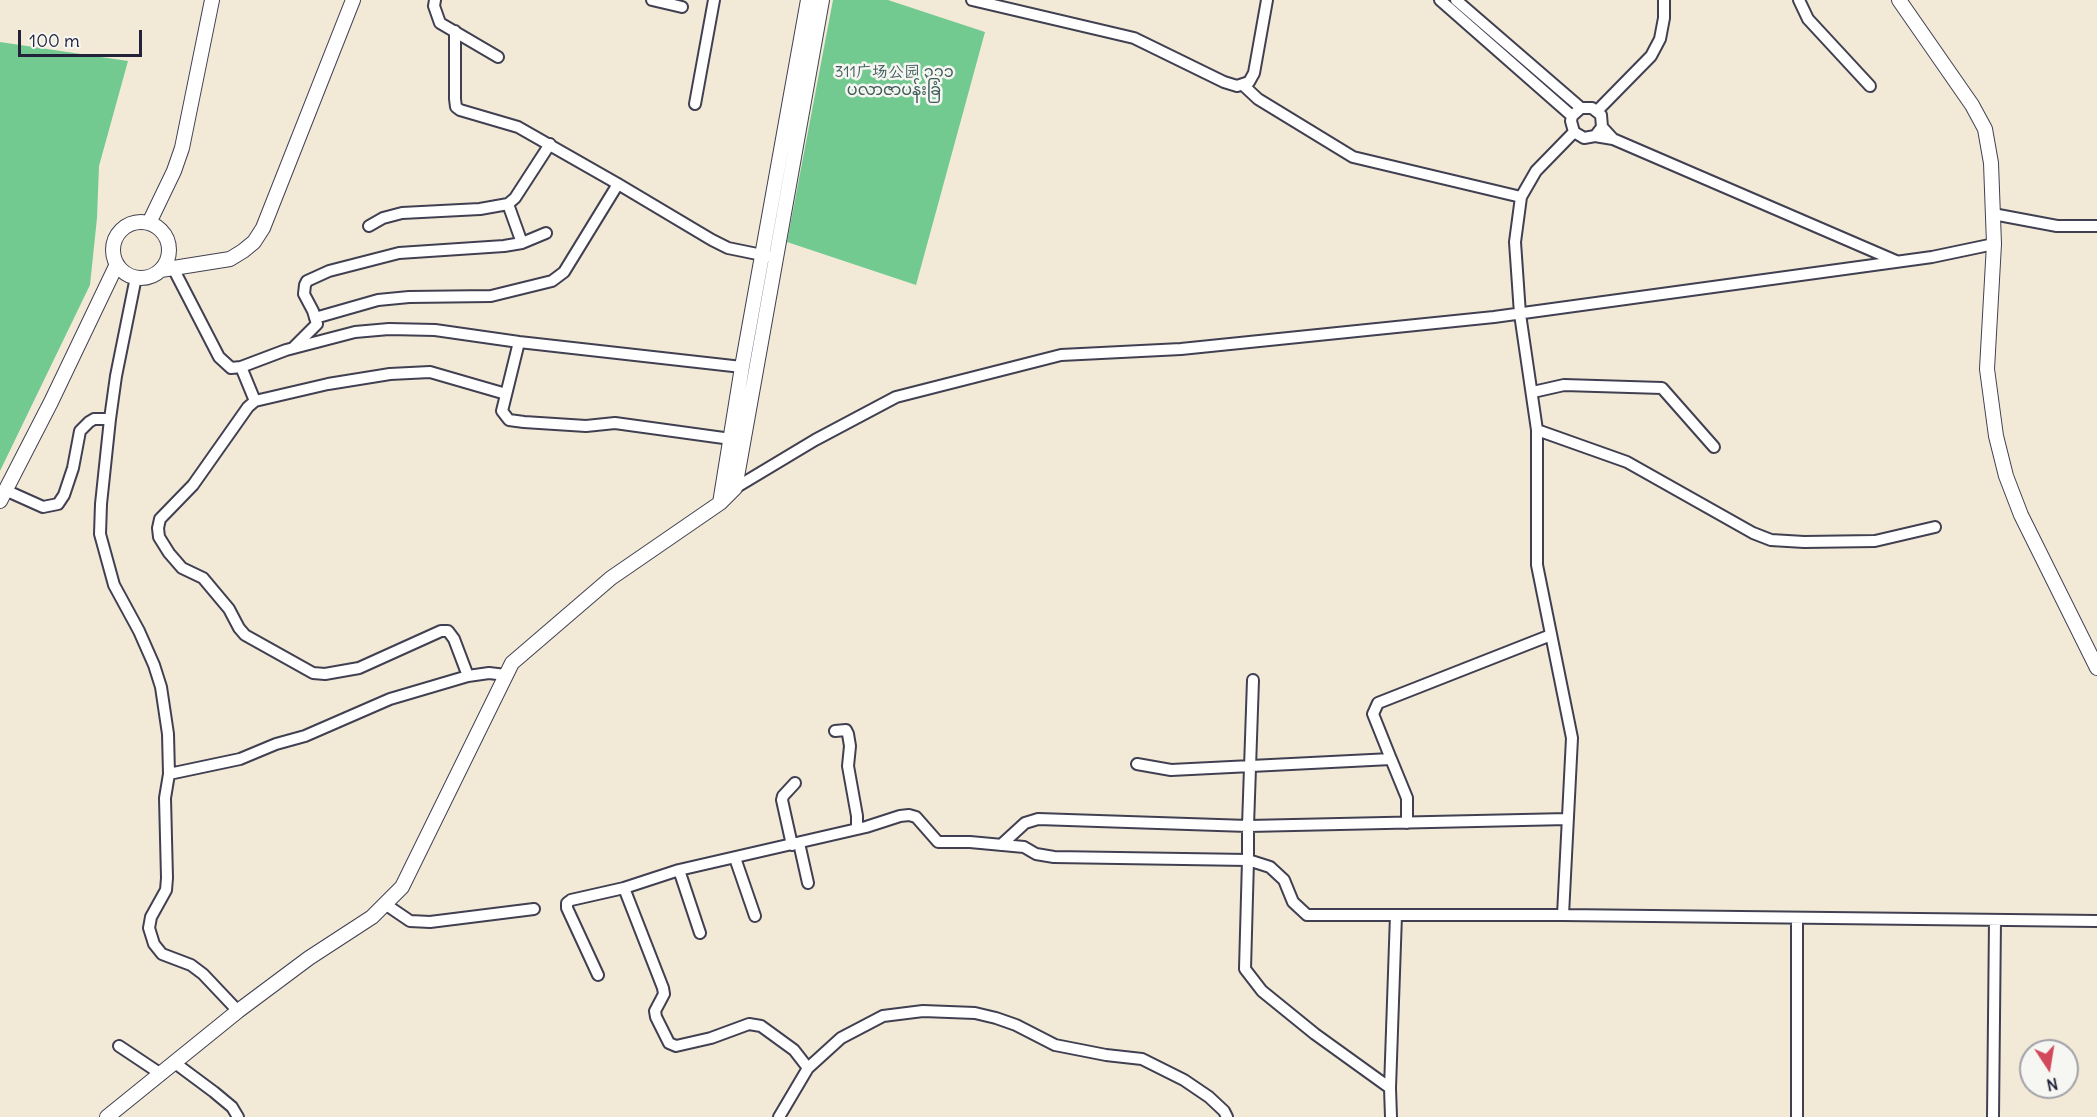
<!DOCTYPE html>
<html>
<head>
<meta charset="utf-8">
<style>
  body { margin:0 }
  #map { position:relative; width:2097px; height:1117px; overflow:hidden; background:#f2ead7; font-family:Delius,sans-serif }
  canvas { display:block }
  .north { position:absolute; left:2019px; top:1039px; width:60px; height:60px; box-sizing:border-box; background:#f6f6f2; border:2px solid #a1a1a9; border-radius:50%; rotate:168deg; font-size:16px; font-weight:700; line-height:24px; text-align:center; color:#22223b }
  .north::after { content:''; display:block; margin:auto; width:21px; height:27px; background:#d1495b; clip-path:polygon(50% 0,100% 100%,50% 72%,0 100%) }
  .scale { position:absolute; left:18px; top:30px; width:124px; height:27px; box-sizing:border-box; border:3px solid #22223b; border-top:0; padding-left:8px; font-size:18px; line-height:21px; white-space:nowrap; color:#22223b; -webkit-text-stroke:4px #f6f6f2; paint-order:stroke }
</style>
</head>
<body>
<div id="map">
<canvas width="2097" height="1117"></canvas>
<div class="north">N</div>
<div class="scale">100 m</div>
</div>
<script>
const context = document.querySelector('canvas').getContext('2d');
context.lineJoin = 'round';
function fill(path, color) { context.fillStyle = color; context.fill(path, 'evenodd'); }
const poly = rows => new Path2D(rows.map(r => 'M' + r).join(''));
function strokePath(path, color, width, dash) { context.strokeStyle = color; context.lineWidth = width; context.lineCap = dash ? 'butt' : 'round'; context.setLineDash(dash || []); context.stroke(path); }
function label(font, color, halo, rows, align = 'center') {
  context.font = font + ' Delius,"LXGW WenKai TC","Noto Sans Myanmar",sans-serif'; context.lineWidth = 5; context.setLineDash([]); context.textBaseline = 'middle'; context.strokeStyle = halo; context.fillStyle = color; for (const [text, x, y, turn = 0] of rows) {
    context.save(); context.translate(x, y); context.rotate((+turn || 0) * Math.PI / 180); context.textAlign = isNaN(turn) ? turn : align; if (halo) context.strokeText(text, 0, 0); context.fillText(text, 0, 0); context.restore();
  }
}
fill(poly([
  [833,0,888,0,985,32,916,285,787,242],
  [0,42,128,61,99,166,97,218,90,285,0,471]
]), '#73ca90');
const street = poly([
  [435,0,434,6,440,23,498,57],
  [652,0,682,7],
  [972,0,1134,38,1224,82,1237,86,1249,82,1254,73,1267,0],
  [1440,0,1572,116],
  [1456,0,1581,108],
  [1799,0,1808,19,1870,86],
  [455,31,455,99,456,107,460,110,518,127,618,184,712,240,728,248,767,256],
  [1243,85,1258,99,1353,157,1521,197],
  [695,104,714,0],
  [1597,111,1651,56,1660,39,1664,18,1664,0],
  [1602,127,1595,136,1584,138,1574,132,1571,121,1572,116,1581,108,1592,108,1601,115,1602,127,1613,139],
  [1595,136,1613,139,1896,261],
  [508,204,522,243],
  [1993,214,2057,226,2097,226],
  [369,226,383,218,402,213,480,209,508,204,515,198,550,144],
  [173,268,219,357,231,368,241,367,286,350,355,332,389,329,435,330,519,342,742,367],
  [136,277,116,376,110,419,101,504,100,534,114,585,139,631,154,665,161,687,168,734,169,774,165,798,167,878,166,890,151,917,149,928,154,944,162,954,191,965,203,974,238,1011],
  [315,318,378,300,409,297,491,296,552,281,564,272,618,184],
  [519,342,502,411,509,420,524,422,586,426,615,423,731,439],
  [294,347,317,324,313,311,304,294,305,285,307,281,329,271,399,253,504,246,522,243,546,233],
  [241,367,255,401,248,407,193,485,160,519,158,528,159,537,169,553,182,568,203,578,229,609,239,628,245,635,313,673,325,674,359,668,441,631,448,631,454,639,468,676],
  [1533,392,1564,385,1662,388,1714,447],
  [255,401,328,384,390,374,430,372,506,394],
  [1537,430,1627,462,1753,533,1771,540,1804,542,1875,541,1935,527],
  [735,488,815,440,896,397,1061,355,1181,349,1494,317,1932,257,1994,244],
  [5,490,43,507,58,504,64,495,73,468,80,431,89,422,94,419,110,419],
  [835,731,846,730,848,734,850,746,848,766,857,816,857,829],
  [1391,759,1373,714,1378,703,1551,635],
  [1137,764,1171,770,1391,759,1407,798,1407,823],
  [169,774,240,759,276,744,305,736,390,699,468,676,489,673,506,675],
  [799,843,808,883],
  [792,845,782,800,783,796,795,783],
  [1001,845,1025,823,1038,819,1248,826,1253,680],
  [735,858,755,916],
  [679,870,700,933],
  [624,888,663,988,664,994,655,1011,656,1017,669,1043,676,1046,711,1038,749,1024,761,1026,794,1050,808,1068],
  [385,904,410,921,430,922,534,909],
  [1563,915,1572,738,1537,565,1537,430,1520,314,1515,242,1521,197,1536,171,1574,132],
  [1797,918,1797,1117],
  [598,975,567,908,567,903,571,900,624,888,679,870,866,827,900,816,909,815,916,817,938,842,970,842,1024,847,1036,854,1054,857,1248,860,1248,826,1568,819],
  [119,1046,161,1074],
  [175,1063,214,1092,232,1107,238,1117],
  [1390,1088,1315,1034,1262,991,1245,969,1248,860,1270,867,1284,880,1293,902,1307,915,1563,915,2097,921],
  [779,1117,808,1068,841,1038,883,1016,923,1011,975,1013,996,1018,1016,1025,1055,1045,1106,1055,1142,1059,1184,1080,1209,1097,1224,1111,1227,1117],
  [1391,1117,1390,1088,1396,915],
  [1993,1117,1995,920]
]);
const secondary = poly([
  [1899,0,1972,105,1985,129,1991,163,1994,244,1987,369,1996,436,2006,476,2021,515,2097,668],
  '113 250a28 28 0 1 1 56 0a28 28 0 1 1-56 0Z',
  [149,223,174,171,182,148,212,0],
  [161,270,230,259,243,251,254,242,263,228,353,0],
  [0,501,51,402,117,264],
  [720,503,742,367,808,0],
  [107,1117,238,1011,309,958,372,917,402,887,512,663,611,578,720,503,735,488,822,0]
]);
strokePath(street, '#414052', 14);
strokePath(secondary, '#414052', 16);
strokePath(street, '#fff', 10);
strokePath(secondary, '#fff', 14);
label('16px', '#3e5d59', '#f6f6f2', [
  ["311广场公园 ၃၁၁",894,72],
  ["ပလာဇာပန်းခြံ",894,90]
]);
</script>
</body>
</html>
